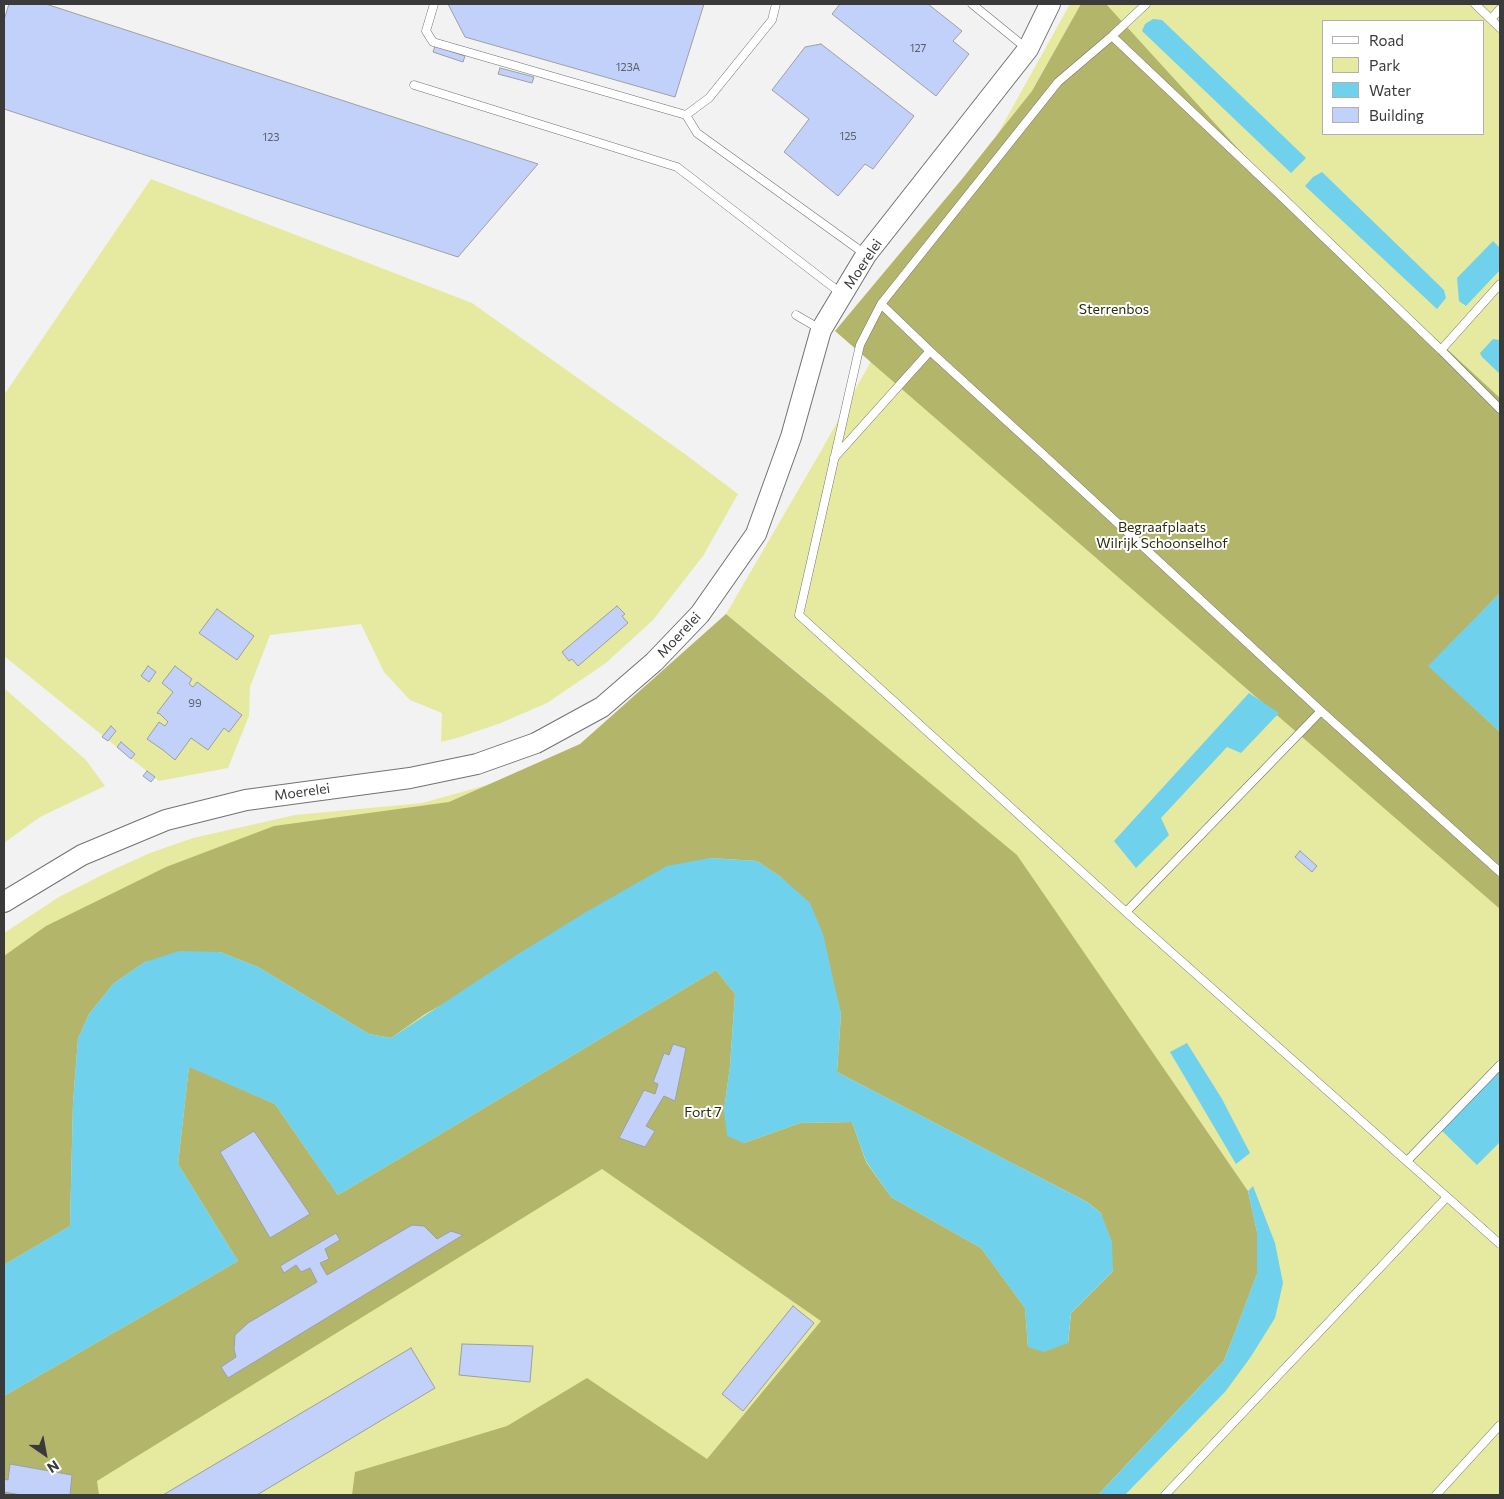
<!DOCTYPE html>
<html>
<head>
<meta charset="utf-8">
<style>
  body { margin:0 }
  #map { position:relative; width:1504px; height:1499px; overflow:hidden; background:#f2f2f3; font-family:Commissioner,sans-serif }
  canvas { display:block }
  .frame { position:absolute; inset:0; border:5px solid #3a3a3a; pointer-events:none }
  .legend { position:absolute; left:1322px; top:20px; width:162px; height:115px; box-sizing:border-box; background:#fff; border:1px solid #b0b0b0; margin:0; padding:6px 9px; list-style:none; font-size:15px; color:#3a3a3a }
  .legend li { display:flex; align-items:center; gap:10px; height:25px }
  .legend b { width:25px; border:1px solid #b0b0b0 }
  .north { position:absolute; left:20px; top:1429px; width:50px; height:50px; -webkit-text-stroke:4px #fff; paint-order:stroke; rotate:147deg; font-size:14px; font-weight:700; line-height:20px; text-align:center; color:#3a3a3a }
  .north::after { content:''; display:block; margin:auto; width:18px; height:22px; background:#3a3a3a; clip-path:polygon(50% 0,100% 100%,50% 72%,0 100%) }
</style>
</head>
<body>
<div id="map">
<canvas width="1504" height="1499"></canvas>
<div class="frame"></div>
<ul class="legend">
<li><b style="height:6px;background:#fff"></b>Road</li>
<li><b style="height:14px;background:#e6eaa0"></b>Park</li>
<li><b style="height:14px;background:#70d1ec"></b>Water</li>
<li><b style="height:14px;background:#c1d1fa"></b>Building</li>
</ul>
<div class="north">N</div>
</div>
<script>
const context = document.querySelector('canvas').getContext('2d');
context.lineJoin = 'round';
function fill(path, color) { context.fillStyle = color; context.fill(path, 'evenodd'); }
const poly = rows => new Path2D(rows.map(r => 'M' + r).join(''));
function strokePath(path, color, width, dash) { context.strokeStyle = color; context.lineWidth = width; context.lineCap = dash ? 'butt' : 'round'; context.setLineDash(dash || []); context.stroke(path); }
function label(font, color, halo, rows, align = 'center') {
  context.font = font + ' Commissioner,sans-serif'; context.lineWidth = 4; context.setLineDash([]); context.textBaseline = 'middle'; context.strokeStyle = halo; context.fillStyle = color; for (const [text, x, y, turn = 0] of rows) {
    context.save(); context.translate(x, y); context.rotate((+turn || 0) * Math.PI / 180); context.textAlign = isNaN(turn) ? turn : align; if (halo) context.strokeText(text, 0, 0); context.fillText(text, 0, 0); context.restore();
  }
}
fill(poly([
  [1070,4,1500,4,1500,1495,1125,1495,1225,1392,1252,1187,1248,1191,1017,856,966,813,1071,1495,4,1495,4,933,59,897,106,873,150,853,193,838,295,815,422,803,821,692,726,614,821,451],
  [1323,21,1483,21,1483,134,1323,134],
  [151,179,472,303,685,454,738,494,703,556,653,620,606,663,547,703,501,723,457,738,441,742,442,713,410,700,384,672,361,624,270,635,250,687,249,716,228,768,159,781,4,656,4,395],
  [4,688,86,760,105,786,40,817,4,843]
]), '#e6eaa0');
fill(poly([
  [1081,4,1106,4,1282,197,1500,398,1500,593,1429,666,1500,732,1500,909,835,331,962,179,1032,91],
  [726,614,1017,855,1248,1191,1257,1232,1257,1274,1224,1361,1098,1495,352,1495,355,1472,507,1426,587,1378,707,1459,821,1321,602,1169,97,1481,99,1495,4,1495,4,1396,238,1261,178,1164,189,1066,275,1104,338,1195,716,970,735,994,730,1066,724,1111,744,1143,800,1123,852,1122,866,1162,891,1197,981,1248,1025,1308,1028,1347,1068,1343,1071,1313,1113,1271,1101,1213,1087,1202,837,1072,841,1014,832,979,782,878,757,861,710,858,425,1014,391,1038,369,1034,258,967,220,952,145,962,114,983,89,1014,78,1039,73,1103,70,1226,4,1265,4,956,46,926,166,867,274,826,449,802,580,744]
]), '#b3b66a');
fill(poly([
  [1153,19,1162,20,1306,158,1291,173,1142,31,1145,24],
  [1322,172,1444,290,1446,298,1437,309,1305,186,1313,177],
  [1493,241,1500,248,1500,270,1466,306,1459,301,1457,278],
  [1493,339,1500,340,1500,374,1482,357,1480,353],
  [1500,593,1500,732,1428,666],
  [1249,693,1279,713,1241,753,1227,747,1161,818,1169,835,1136,868,1114,841],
  [710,858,757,861,782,878,810,903,823,934,841,1014,837,1072,1087,1202,1101,1213,1112,1242,1113,1271,1071,1313,1068,1343,1044,1352,1028,1347,1025,1308,981,1248,891,1197,866,1161,852,1122,800,1123,744,1143,727,1136,724,1111,730,1066,735,994,716,970,338,1195,275,1104,189,1067,178,1164,238,1261,4,1396,4,1265,70,1226,73,1103,78,1039,89,1014,114,983,145,962,179,951,220,952,258,967,369,1034,391,1038,515,956,586,912,667,866],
  [1187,1043,1222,1099,1250,1153,1236,1164,1170,1052],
  [1500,1064,1500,1142,1477,1165,1438,1127],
  [1253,1186,1275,1243,1283,1283,1275,1318,1250,1358,1225,1392,1125,1495,1098,1495,1224,1361,1257,1274,1257,1232,1248,1191]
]), '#70d1ec');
const building = poly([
  [9,4,46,4,538,164,458,257,4,109,4,20,9,4],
  [448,4,704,4,675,97,465,37,448,4],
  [840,4,928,4,962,31,953,41,969,54,936,96,832,14,840,4],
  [821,44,914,116,873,169,865,164,838,196,784,152,809,119,772,90,805,47,821,44],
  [435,46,465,56,463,62,433,52,435,46],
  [500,68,534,77,532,83,498,74,500,68],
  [617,606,625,614,622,616,628,623,578,666,572,659,569,661,562,652,617,606],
  [217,609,254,636,237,660,199,633,217,609],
  [148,666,156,672,149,682,141,676,148,666],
  [175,666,192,679,189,684,193,687,197,682,242,715,229,732,224,728,208,750,191,738,175,760,163,750,147,739,159,722,165,726,168,722,160,714,157,713,173,692,162,683,175,666],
  [111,726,116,731,108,741,102,737,111,726],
  [121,742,135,754,131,759,117,747,121,742],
  [147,771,155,777,151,782,143,776,147,771],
  [1300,851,1317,866,1312,872,1295,857,1300,851],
  [673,1044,686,1048,675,1101,664,1096,646,1126,655,1131,645,1147,619,1138,644,1090,655,1094,658,1084,653,1082,664,1053,669,1055,673,1044],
  [254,1131,310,1214,270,1238,220,1152,254,1131],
  [412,1225,424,1226,437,1239,451,1231,463,1235,228,1378,221,1367,236,1357,234,1349,235,1335,248,1323,317,1282,310,1268,301,1272,296,1265,284,1273,280,1266,336,1233,340,1240,325,1249,329,1259,320,1263,327,1275,412,1225],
  [793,1306,814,1323,743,1411,722,1394,793,1306],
  [462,1344,533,1346,530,1382,459,1375,462,1344],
  [411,1348,435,1388,257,1495,163,1495,411,1348],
  [10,1464,72,1475,70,1495,21,1495,4,1492,4,1479,8,1480,10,1464]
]);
fill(building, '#c1d1fa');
strokePath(building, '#9e9f9f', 1);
const service = poly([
  [434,4,426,31,433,42,686,115,697,133,865,254],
  [972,4,1026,48],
  [1146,4,1112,36,1058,82,881,304,860,345,799,615,1126,912,1500,1244],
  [1475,4,1500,28],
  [1491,19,1500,9],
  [1112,36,1282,197,1441,350],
  [414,85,677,167,842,294],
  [686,115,709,98,772,20,776,4],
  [1500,284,1441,350,1500,409],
  [881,304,930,351,1045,456,1321,711,1500,872],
  [796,315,820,329],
  [834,458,930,351],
  [1126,912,1321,711],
  [1407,1161,1500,1065],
  [1165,1495,1447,1197],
  [1436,1495,1500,1425]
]);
const tertiary = poly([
  [4,902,82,855,166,820,246,800,410,778,477,764,536,743,602,707,654,662,700,614,756,534,791,437,821,330,866,255,1028,49,1050,4]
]);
strokePath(service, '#717273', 9);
strokePath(tertiary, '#717273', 22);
strokePath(service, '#fff', 8);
strokePath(tertiary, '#fff', 20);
label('11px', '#5c606a', null, [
  ["127",918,48],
  ["123A",628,67],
  ["125",848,136],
  ["123",271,137],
  ["99",195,703]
]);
label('14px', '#3a3a3a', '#fff', [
  ["Moerelei",863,264,-56],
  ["Moerelei",679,635,-47],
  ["Moerelei",302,792,-8]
]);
label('14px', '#2d2e0c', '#fff', [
  ["Sterrenbos",1114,309],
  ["Begraafplaats",1162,527],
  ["Wilrijk Schoonselhof",1162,543],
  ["Fort 7",703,1112]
]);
</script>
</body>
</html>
